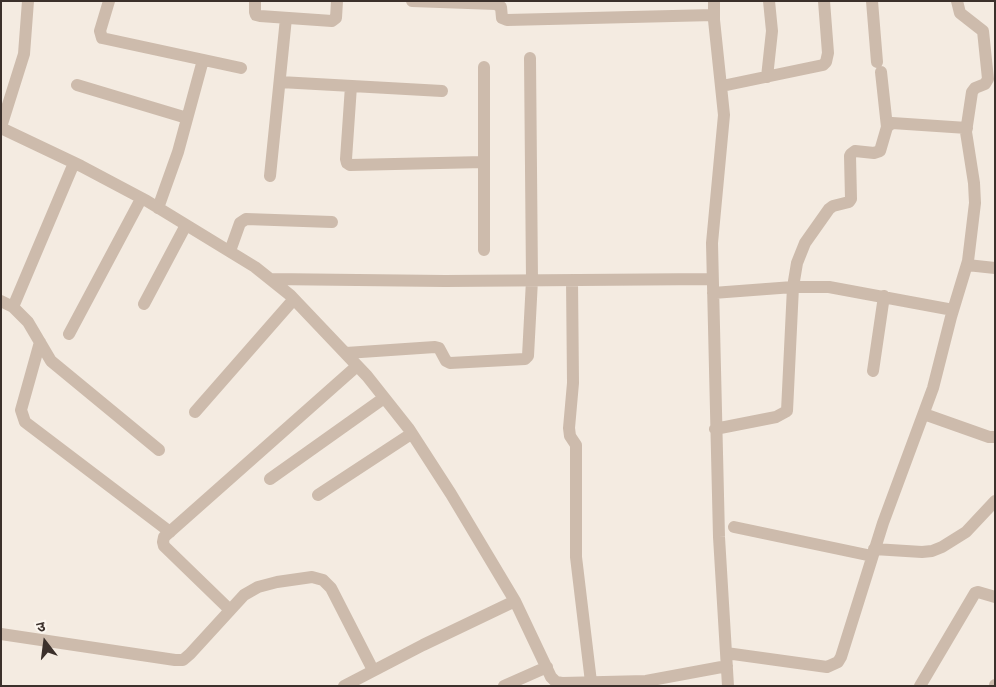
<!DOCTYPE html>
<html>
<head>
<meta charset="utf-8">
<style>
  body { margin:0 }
  #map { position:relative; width:996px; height:687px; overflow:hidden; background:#f4ebe1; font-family:"Nunito Sans","Noto Sans Devanagari",sans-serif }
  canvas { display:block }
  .frame { position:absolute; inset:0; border:2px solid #3b302b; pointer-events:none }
  .north { position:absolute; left:20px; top:617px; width:50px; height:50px; -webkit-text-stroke:4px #fbf5ee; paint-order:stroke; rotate:345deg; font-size:14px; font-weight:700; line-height:20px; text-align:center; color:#3b302b }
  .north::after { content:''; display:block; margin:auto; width:18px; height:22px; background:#3b302b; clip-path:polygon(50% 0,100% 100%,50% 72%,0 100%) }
</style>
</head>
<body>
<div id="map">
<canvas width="996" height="687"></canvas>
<div class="frame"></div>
<div class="north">उ</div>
</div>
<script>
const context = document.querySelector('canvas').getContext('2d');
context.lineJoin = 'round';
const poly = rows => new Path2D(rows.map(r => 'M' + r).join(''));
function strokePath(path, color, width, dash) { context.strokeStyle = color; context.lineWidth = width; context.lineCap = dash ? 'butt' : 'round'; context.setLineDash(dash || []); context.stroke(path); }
strokePath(poly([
  [109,1,100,31,102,38,241,68],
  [255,1,255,12,256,15,260,16,332,21,336,18,337,1],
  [412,1,496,4,501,7,502,18,507,20,714,15],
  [714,1,714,20,724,115,712,243,719,537,728,686],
  [872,1,877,62],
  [881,72,887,127],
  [767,77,772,31,769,1],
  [280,82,442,91],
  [77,85,187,118],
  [351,86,346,159,347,163,350,165,484,162],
  [722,86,823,65,826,62,828,53,824,1],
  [1,127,24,54,28,1],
  [1,128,81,166,147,201,255,267,290,295,367,376,409,429,451,494,515,601,551,677,556,682,562,683,646,681,727,666],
  [270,176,286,18],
  [158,208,178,152,203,60],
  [484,250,484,67],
  [230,251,240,223,246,219,332,222],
  [967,265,995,268],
  [270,279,445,281,712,279],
  [572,280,573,383,569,428,570,436,576,445,576,557,591,682],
  [713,293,793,287,829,287,953,310],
  [1,301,13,307,28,322,51,361,159,450],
  [144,304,186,225],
  [13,307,74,163],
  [69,334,141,199],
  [40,342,21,410,25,422,170,532],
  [346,353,435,347,439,348,446,361,450,363,525,359,528,356,532,280,530,58],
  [873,371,884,296],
  [195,412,294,299],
  [924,414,989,437,995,437],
  [715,429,776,417,787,411,793,287,797,263,805,243,829,209,833,206,849,202,851,199,850,156,851,154,855,151,874,153,880,151,887,127,892,123,967,128],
  [270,479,384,398],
  [318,495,411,434],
  [734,527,872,556],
  [874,549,922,552,932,551,942,547,966,532,995,501],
  [230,610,164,546,163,542,164,537,357,366],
  [1,634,175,660,183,660,190,654,244,595,258,587,277,582,312,577,323,580,331,588,373,670],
  [726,653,827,667,838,662,841,657,883,523,933,388,951,317,968,261,975,203,974,183,966,132,972,92,975,88,985,84,988,79,983,31,960,13,957,1],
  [344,686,423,645,515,601],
  [504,686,547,667],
  [920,686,975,593,978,592,995,597],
  [995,686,995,685]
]), '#cdbbac', 12);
</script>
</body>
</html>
